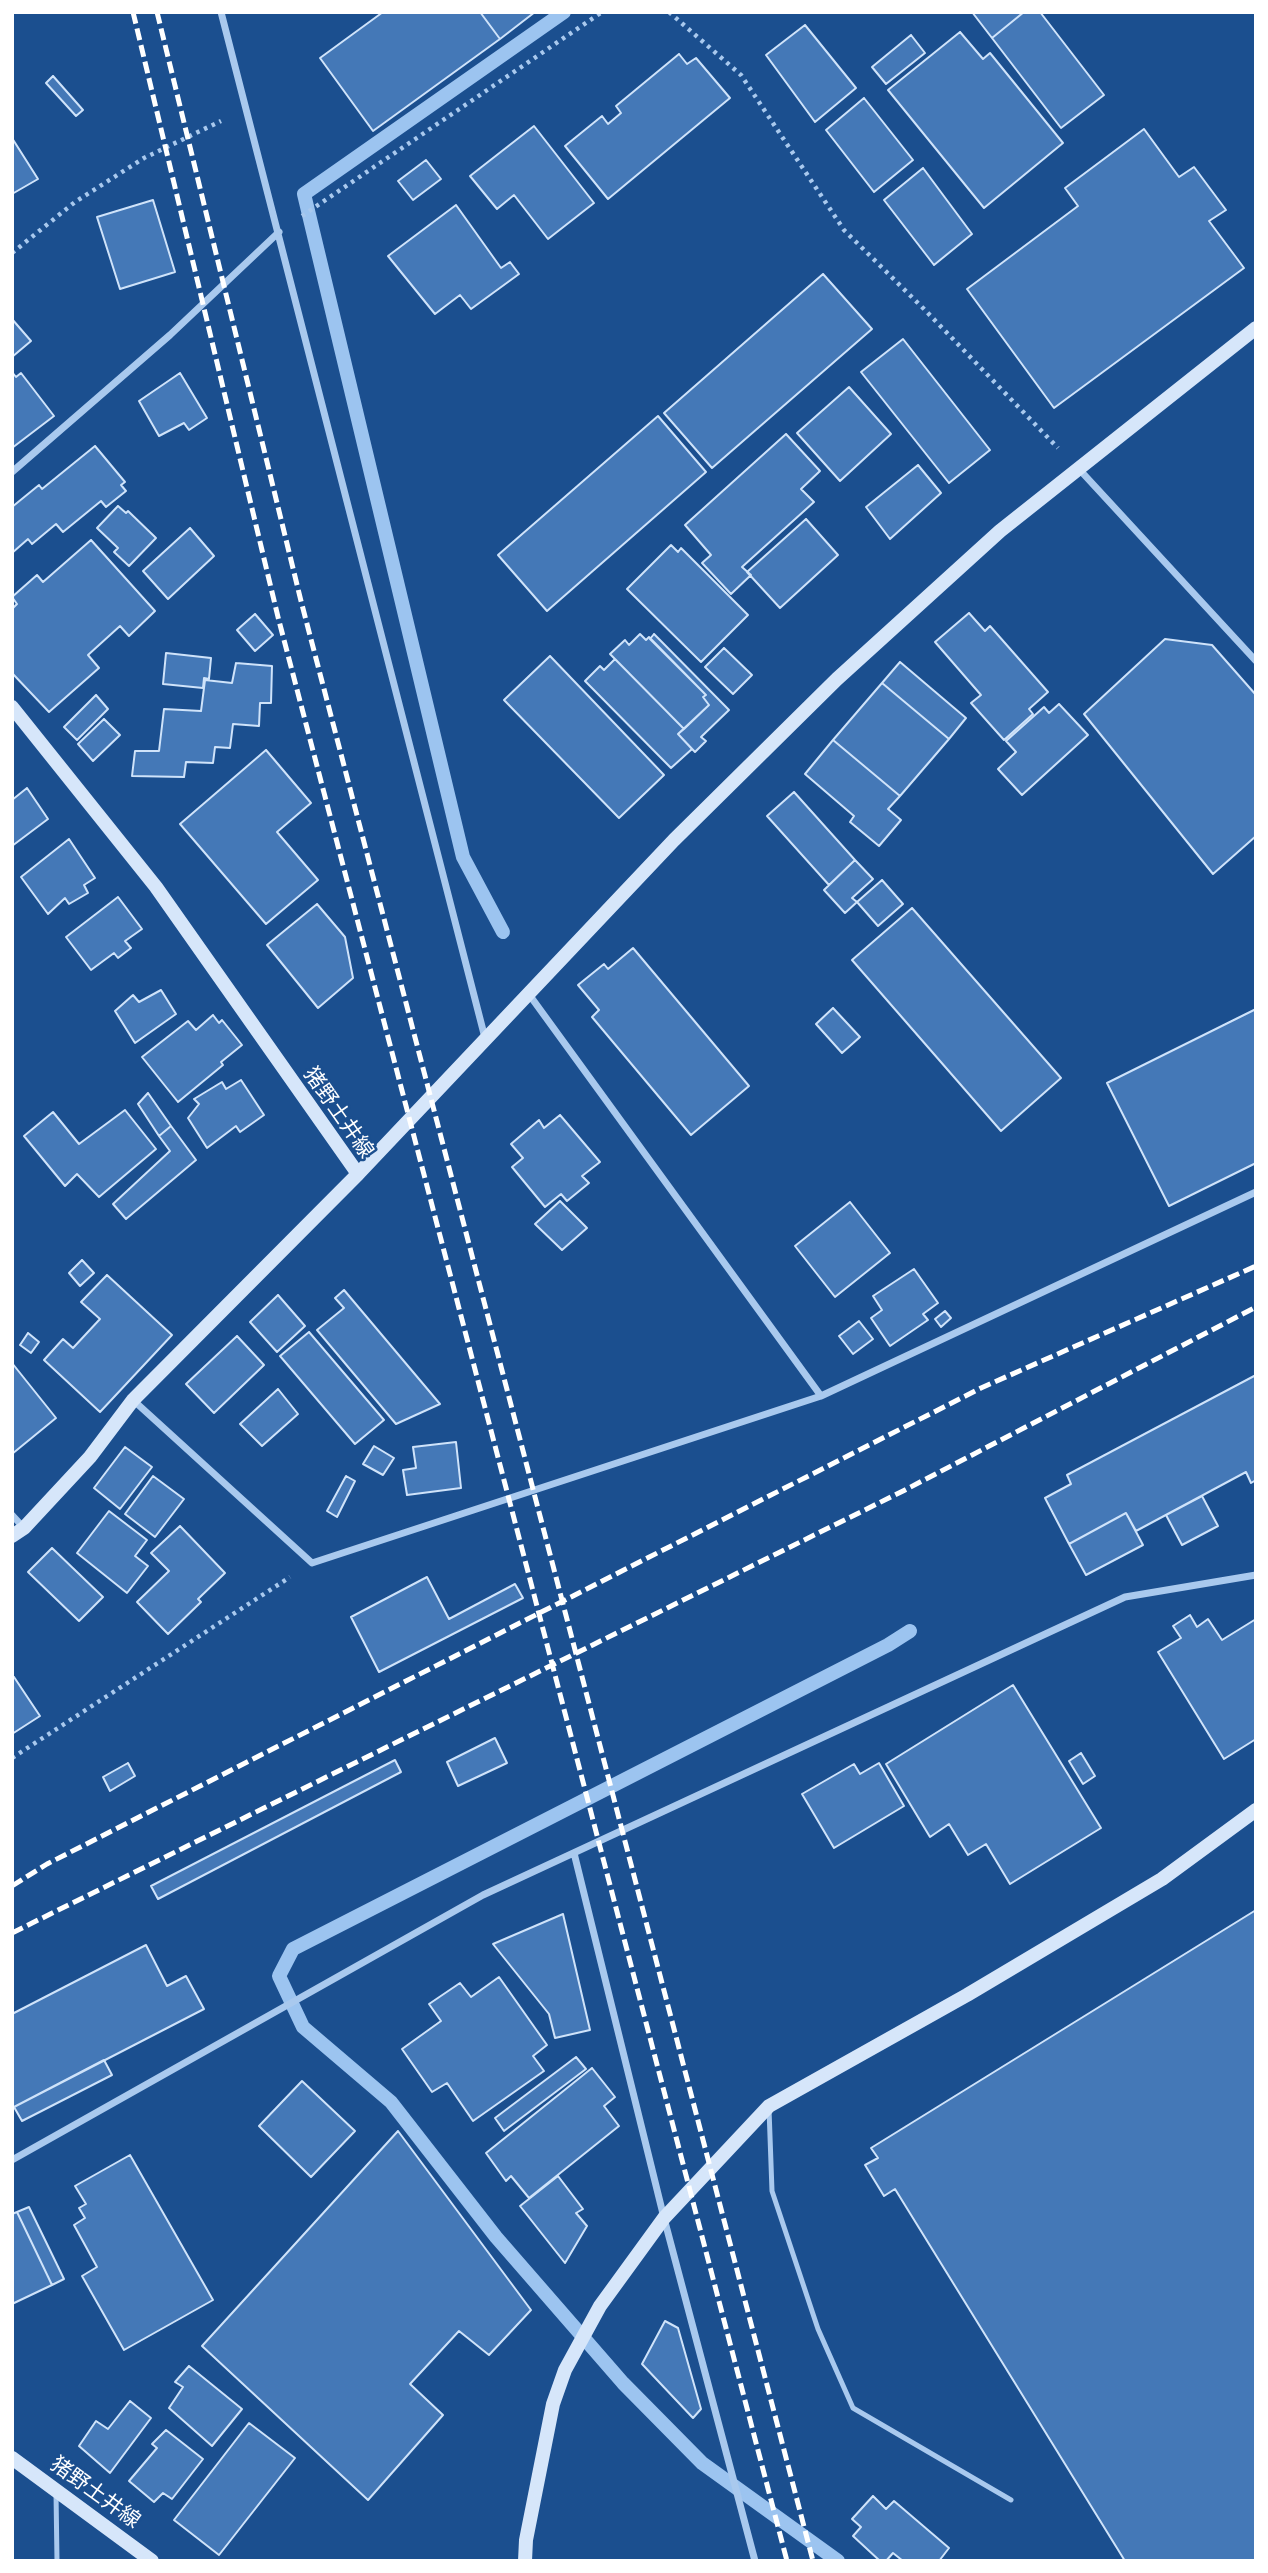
<!DOCTYPE html>
<html>
<head>
<meta charset="utf-8">
<style>
  body { margin:0 }
  #map { position:relative; width:1268px; height:2573px; overflow:hidden; background:#1b4f8f; font-family:Manrope,sans-serif }
  canvas { display:block }
  .frame { position:absolute; inset:0; border:14px solid #fff; pointer-events:none }
</style>
</head>
<body>
<div id="map">
<canvas width="1268" height="2573"></canvas>
<div class="frame"></div>
</div>
<script>
const context = document.querySelector('canvas').getContext('2d');
context.lineJoin = 'round';
const poly = rows => new Path2D(rows.map(r => 'M' + r).join(''));
function strokePath(path, color, width, dash) { context.strokeStyle = color; context.lineWidth = width; context.lineCap = dash ? 'butt' : 'round'; context.setLineDash(dash || []); context.stroke(path); }
function fill(path, color) { context.fillStyle = color; context.fill(path, 'evenodd'); }
function label(font, color, halo, rows, align = 'center') {
  context.font = font + ' Manrope,"Noto Sans JP",sans-serif'; context.lineWidth = 5; context.setLineDash([]); context.textBaseline = 'middle'; context.strokeStyle = halo; context.fillStyle = color; for (const [text, x, y, turn = 0] of rows) {
    context.save(); context.translate(x, y); context.rotate((+turn || 0) * Math.PI / 180); context.textAlign = isNaN(turn) ? turn : align; if (halo) context.strokeText(text, 0, 0); context.fillText(text, 0, 0); context.restore();
  }
}
strokePath(poly([
  [503,932,463,857,304,194,564,12],
  [838,2561,702,2463,623,2383,496,2237,391,2102,303,2027,279,1976,293,1949,888,1645,910,1631]
]), '#9cc4f0', 14);
const building = poly([
  [383,12,480,12,500,39,373,131,320,58,383,12],
  [480,12,535,12,500,39,480,12],
  [972,12,1024,12,992,38,972,12],
  [1024,12,1040,12,1104,95,1061,128,992,38,1024,12],
  [805,25,856,88,815,122,766,55,805,25],
  [960,32,983,59,990,53,1063,143,984,208,888,90,960,32],
  [911,35,925,53,886,84,872,67,911,35],
  [679,54,687,64,696,58,730,98,608,199,565,146,602,116,608,124,621,113,616,106,679,54],
  [53,76,83,110,76,116,46,83,53,76],
  [864,98,913,160,874,192,826,130,864,98],
  [534,126,594,203,548,239,514,195,497,209,470,176,534,126],
  [1144,129,1179,177,1194,167,1226,210,1209,221,1244,268,1054,408,967,289,1078,206,1065,188,1144,129],
  [12,138,38,179,12,194,12,138],
  [426,160,441,179,413,200,398,181,426,160],
  [923,168,972,234,934,265,884,200,923,168],
  [153,200,175,272,120,289,97,217,153,200],
  [456,205,501,268,510,262,519,274,471,309,460,295,435,314,388,256,456,205],
  [823,274,872,329,712,468,664,413,823,274],
  [12,319,31,341,12,357,12,319],
  [903,339,990,450,949,483,861,372,903,339],
  [12,372,16,377,21,373,54,416,12,448,12,372],
  [180,373,207,418,189,430,184,423,159,436,139,401,180,373],
  [849,387,891,434,840,481,797,433,849,387],
  [658,416,706,472,547,611,498,555,658,416],
  [786,434,820,471,801,489,814,502,742,567,751,575,731,594,702,563,711,555,685,525,786,434],
  [95,446,125,482,121,485,126,491,106,507,101,501,63,532,56,524,32,544,28,539,12,553,12,507,39,485,42,489,95,446],
  [918,465,941,493,890,539,866,507,918,465],
  [118,506,126,513,128,511,156,538,129,566,114,552,118,548,97,528,118,506],
  [806,519,838,555,780,608,747,572,806,519],
  [190,528,214,556,168,599,143,571,190,528],
  [91,540,155,611,129,636,120,626,88,655,99,668,49,712,12,673,12,609,17,604,12,597,37,575,43,582,91,540],
  [671,545,678,552,681,548,748,615,701,662,627,589,671,545],
  [969,613,985,631,990,626,1048,692,1029,709,1033,714,1004,740,971,703,981,695,935,642,969,613],
  [255,614,273,635,255,651,237,630,255,614],
  [640,634,646,640,649,637,706,695,703,697,709,705,684,729,610,654,625,640,629,645,640,634],
  [654,634,729,710,701,737,706,741,695,752,678,734,709,705,703,697,706,695,650,639,654,634],
  [1165,639,1212,645,1256,695,1256,836,1213,874,1084,714,1165,639],
  [724,648,752,675,733,694,705,667,724,648],
  [166,653,211,658,209,679,204,678,203,688,163,684,166,653],
  [550,656,664,775,619,818,504,700,550,656],
  [615,659,684,729,678,734,692,749,671,768,585,681,600,666,604,670,615,659],
  [900,662,966,718,949,739,882,683,900,662],
  [236,663,272,666,271,703,260,703,259,726,233,724,230,748,215,747,213,763,186,762,184,777,132,776,135,751,159,751,164,709,201,711,205,680,232,683,236,663],
  [882,683,949,739,900,796,833,740,882,683],
  [96,695,108,709,77,740,64,727,96,695],
  [1059,704,1088,735,1022,795,998,769,1016,752,1006,741,1044,707,1049,713,1059,704],
  [104,719,120,735,93,761,78,744,104,719],
  [833,740,900,796,888,809,901,820,879,846,850,822,854,816,805,774,833,740],
  [266,750,311,803,277,832,318,880,266,924,180,824,266,750],
  [27,788,48,819,12,846,12,800,27,788],
  [794,792,855,860,829,885,767,816,794,792],
  [69,839,95,878,84,885,88,893,69,904,65,898,48,914,21,877,69,839],
  [855,860,873,879,852,898,857,902,845,913,824,890,855,860],
  [882,880,903,904,878,926,857,902,882,880],
  [118,897,142,929,125,941,131,948,118,958,114,953,91,970,66,937,118,897],
  [317,904,345,937,353,978,318,1008,267,945,317,904],
  [912,908,1061,1078,1001,1131,852,960,912,908],
  [633,948,749,1086,691,1135,592,1017,599,1010,578,985,604,964,608,969,633,948],
  [161,990,176,1014,135,1043,115,1011,133,995,139,1002,161,990],
  [833,1008,860,1037,842,1053,816,1024,833,1008],
  [1256,1009,1256,1163,1169,1206,1107,1083,1256,1009],
  [213,1015,219,1023,222,1020,242,1045,221,1062,223,1065,178,1102,142,1057,188,1021,196,1030,213,1015],
  [241,1080,264,1115,240,1132,236,1126,207,1148,188,1118,199,1104,194,1099,222,1082,226,1089,241,1080],
  [148,1093,171,1126,159,1136,138,1104,148,1093],
  [125,1110,156,1149,99,1197,77,1174,65,1186,24,1136,53,1112,79,1144,125,1110],
  [560,1115,600,1162,582,1176,589,1183,567,1201,561,1194,545,1207,512,1167,523,1158,511,1144,539,1120,544,1128,560,1115],
  [171,1126,196,1160,126,1219,113,1204,170,1151,159,1136,171,1126],
  [560,1201,587,1228,562,1250,535,1224,560,1201],
  [850,1202,890,1253,835,1297,795,1246,850,1202],
  [82,1260,94,1273,80,1286,69,1273,82,1260],
  [914,1269,938,1303,923,1314,928,1320,890,1346,871,1318,882,1310,873,1296,914,1269],
  [107,1275,172,1335,100,1412,44,1360,63,1339,73,1348,100,1319,81,1302,107,1275],
  [344,1290,440,1404,396,1424,317,1330,344,1308,335,1298,344,1290],
  [278,1295,305,1326,277,1352,250,1322,278,1295],
  [945,1311,951,1318,941,1327,935,1319,945,1311],
  [859,1321,873,1339,853,1354,839,1336,859,1321],
  [309,1332,384,1420,355,1444,280,1356,309,1332],
  [28,1333,39,1342,31,1353,20,1345,28,1333],
  [237,1336,264,1365,214,1413,186,1384,237,1336],
  [12,1363,56,1418,12,1454,12,1363],
  [1256,1375,1256,1480,1251,1483,1246,1472,1136,1531,1126,1513,1069,1544,1045,1498,1071,1484,1067,1475,1256,1375],
  [278,1389,298,1414,262,1446,240,1424,278,1389],
  [456,1442,461,1488,407,1495,403,1470,416,1468,413,1447,456,1442],
  [374,1446,394,1458,383,1475,363,1464,374,1446],
  [125,1447,152,1467,120,1509,94,1488,125,1447],
  [153,1476,184,1499,155,1537,125,1514,153,1476],
  [346,1476,355,1481,337,1517,327,1511,346,1476],
  [1202,1496,1218,1526,1182,1545,1166,1515,1202,1496],
  [109,1511,147,1540,135,1556,148,1566,127,1593,77,1553,109,1511],
  [1126,1513,1143,1545,1086,1575,1069,1544,1126,1513],
  [180,1526,225,1573,198,1599,201,1602,168,1634,137,1602,169,1571,151,1553,180,1526],
  [52,1548,103,1597,79,1621,28,1572,52,1548],
  [427,1577,449,1619,515,1584,523,1598,379,1672,351,1617,427,1577],
  [1190,1615,1197,1627,1208,1619,1222,1640,1256,1619,1256,1739,1224,1759,1158,1652,1181,1638,1173,1626,1190,1615],
  [14,1677,40,1716,12,1734,12,1679,14,1677],
  [1013,1685,1101,1828,1010,1884,986,1844,968,1855,949,1824,930,1837,886,1764,1013,1685],
  [495,1738,507,1763,458,1786,447,1762,495,1738],
  [1081,1753,1095,1776,1083,1784,1069,1761,1081,1753],
  [395,1760,401,1772,158,1899,151,1886,395,1760],
  [128,1763,135,1776,110,1791,103,1777,128,1763],
  [879,1763,904,1806,834,1848,802,1794,854,1764,860,1774,879,1763],
  [1256,1910,1256,2561,1125,2561,895,2189,884,2196,865,2165,878,2158,871,2148,1256,1910],
  [563,1914,590,2030,555,2038,549,2014,493,1944,563,1914],
  [146,1945,167,1986,186,1976,204,2009,12,2108,12,2014,146,1945],
  [499,1977,547,2045,533,2056,544,2071,473,2121,447,2083,432,2092,402,2049,441,2021,429,2004,460,1983,471,1997,499,1977],
  [576,2057,586,2069,504,2131,495,2118,576,2057],
  [104,2060,112,2075,22,2121,14,2107,104,2060],
  [592,2068,615,2097,604,2106,619,2126,529,2198,511,2176,506,2181,486,2153,592,2068],
  [302,2081,355,2131,311,2177,259,2126,302,2081],
  [398,2131,531,2310,489,2355,459,2331,410,2384,443,2415,368,2500,202,2346,398,2131],
  [130,2155,213,2300,124,2350,82,2276,97,2267,74,2225,85,2218,79,2208,86,2204,75,2186,130,2155],
  [558,2176,583,2209,576,2213,587,2226,565,2263,520,2206,558,2176],
  [29,2207,64,2279,52,2285,17,2212,29,2207],
  [17,2212,52,2285,12,2304,12,2214,17,2212],
  [665,2321,678,2328,701,2409,693,2418,642,2364,665,2321],
  [189,2366,242,2409,212,2446,169,2408,183,2387,175,2382,189,2366],
  [130,2401,151,2418,110,2473,79,2446,96,2421,108,2429,130,2401],
  [249,2423,295,2458,219,2555,174,2520,249,2423],
  [166,2430,203,2459,172,2499,163,2493,154,2502,129,2481,157,2448,152,2444,166,2430],
  [873,2496,886,2509,894,2501,949,2548,939,2561,903,2561,893,2553,886,2561,880,2561,853,2536,861,2527,852,2519,873,2496]
]);
fill(building, '#4478b7');
strokePath(building, '#cfe3fa', 2);
strokePath(poly([
  [669,12,741,75,844,230,924,309,1058,448],
  [302,216,602,12],
  [12,253,75,202,144,158,221,121],
  [12,1758,290,1577]
]), '#a9c9ee', 4.5, [3.5, 5]);
strokePath(poly([
  [769,2109,772,2191,818,2329,853,2408,1011,2500],
  [56,2493,57,2561]
]), '#a9c9ee', 5);
strokePath(poly([
  [221,12,485,1038],
  [1078,468,1256,661],
  [12,472,170,335,279,232],
  [528,993,821,1396],
  [133,1400,312,1563,821,1396,1256,1192],
  [12,1515,24,1528],
  [574,1853,664,2218,755,2561],
  [12,2160,483,1895,1125,1597,1256,1575]
]), '#a9c9ee', 7);
strokePath(poly([
  [12,707,156,887,358,1174],
  [12,1536,24,1528,90,1457,133,1400,358,1174,674,840,837,679,1000,531,1256,328],
  [12,2458,152,2561],
  [525,2561,526,2540,553,2404,565,2370,600,2306,664,2218,769,2106,967,1995,1162,1879,1256,1810]
]), '#d6e6fa', 14);
strokePath(poly([
  [133,12,278,617,787,2561],
  [157,12,301,601,813,2561],
  [12,1886,47,1864,981,1388,1256,1266],
  [12,1933,903,1491,1256,1307]
]), '#fff', 5, [12, 5]);
label('21px', '#fff', '#1b4f8f', [
  ["猪野土井線",338,1113,55],
  ["猪野土井線",95,2493,36]
]);
</script>
</body>
</html>
